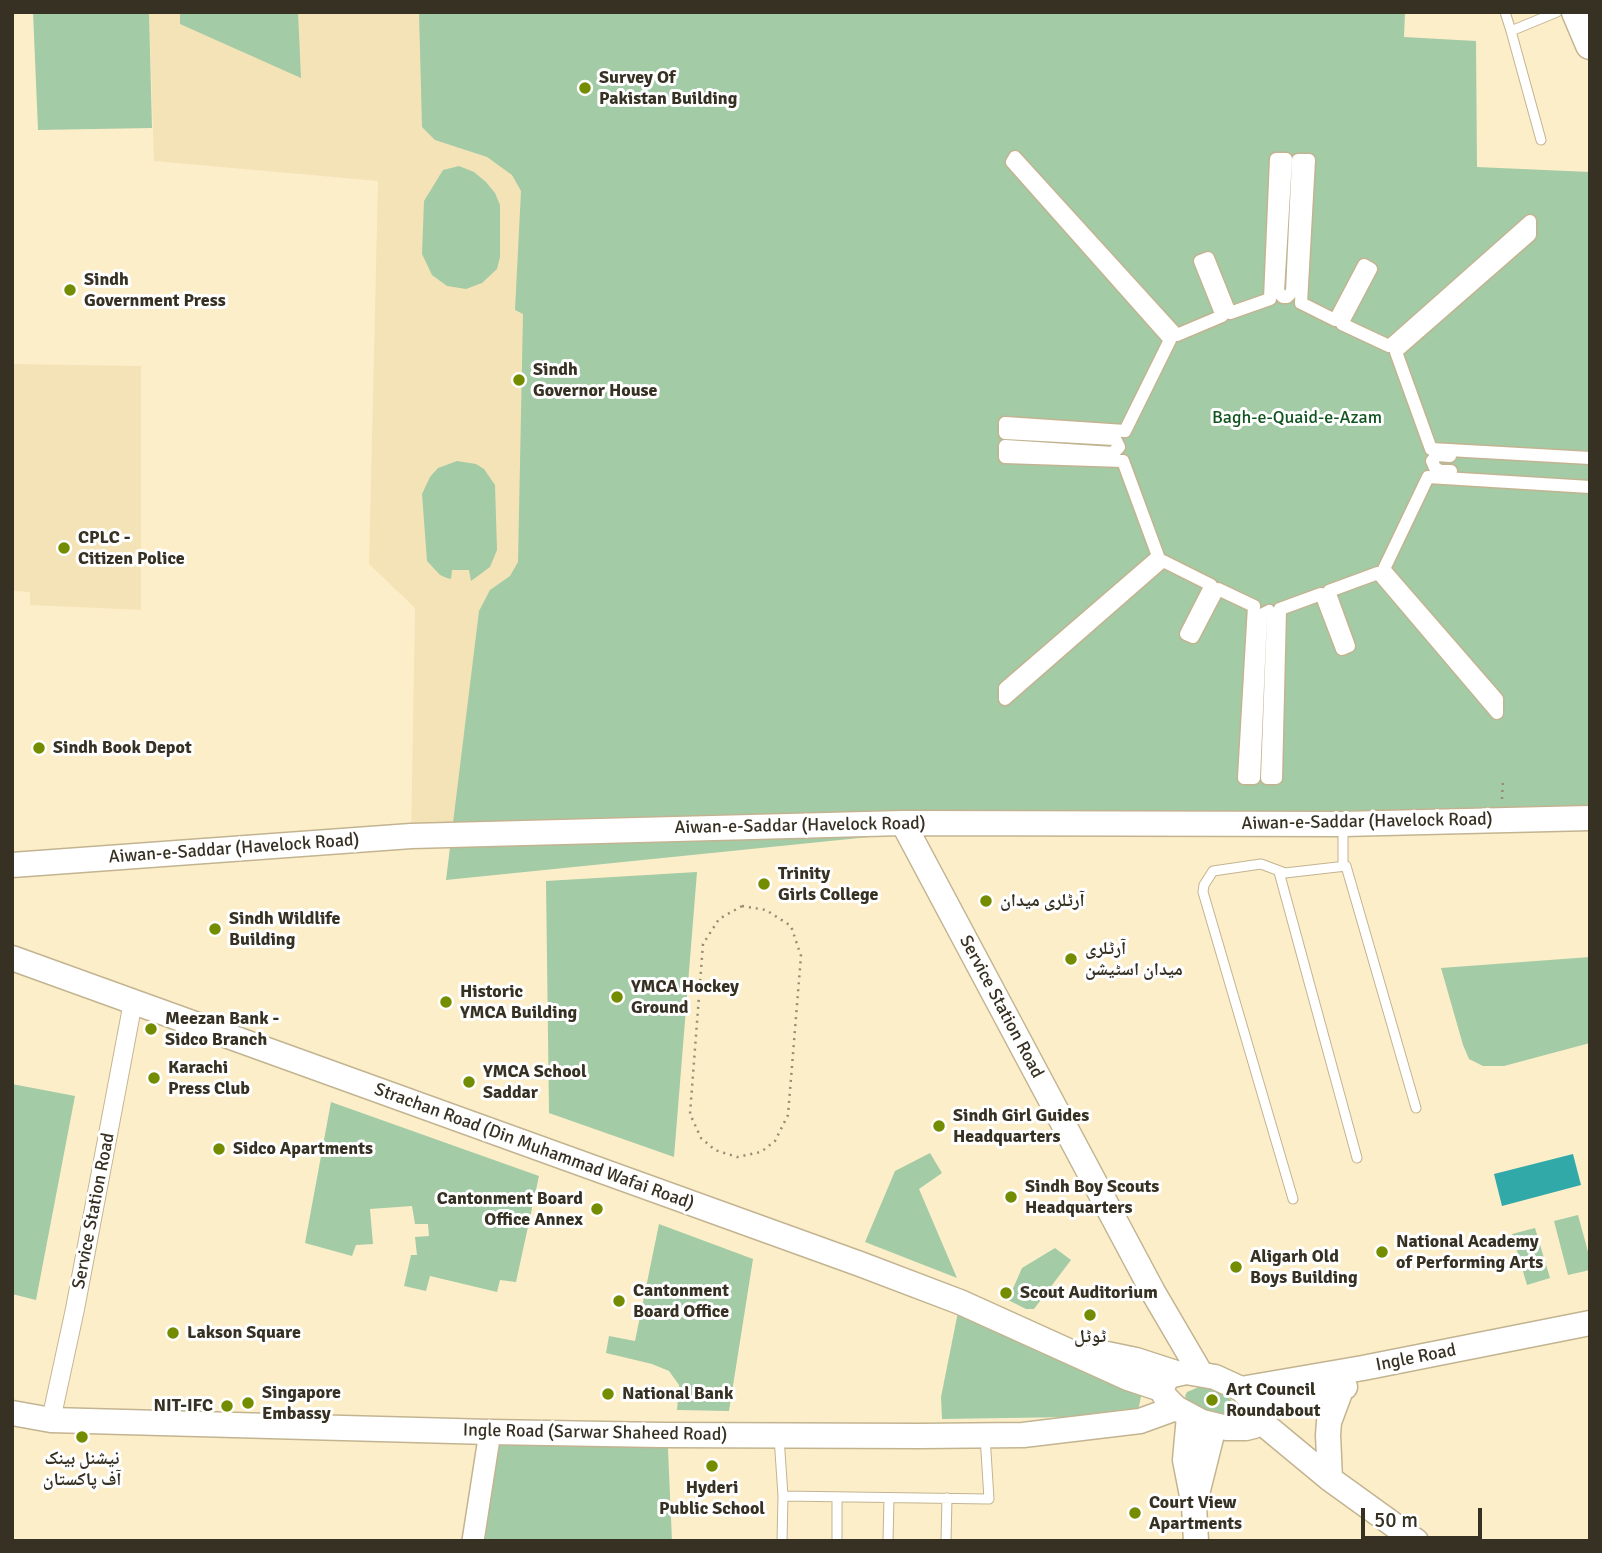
<!DOCTYPE html>
<html>
<head>
<meta charset="utf-8">
<style>
  body { margin:0 }
  #map { position:relative; width:1602px; height:1553px; overflow:hidden; background:#fdeeca; font-family:Signika,sans-serif }
  canvas { display:block }
  .frame { position:absolute; inset:0; border:14px solid #373123; pointer-events:none }
  .scale { position:absolute; left:1361px; top:1508px; width:121px; height:32px; box-sizing:border-box; border:4px solid #373123; border-top:0; padding-left:9px; font-size:21px; line-height:24px; white-space:nowrap; color:#373123; -webkit-text-stroke:5px #fff; paint-order:stroke }
</style>
</head>
<body>
<div id="map">
<canvas width="1602" height="1553"></canvas>
<div class="frame"></div>
<div class="scale">50 m</div>
</div>
<script>
const context = document.querySelector('canvas').getContext('2d');
context.lineJoin = 'round';
function fill(path, color) { context.fillStyle = color; context.fill(path, 'evenodd'); }
const poly = rows => new Path2D(rows.map(r => 'M' + r).join(''));
function strokePath(path, color, width, dash) { context.strokeStyle = color; context.lineWidth = width; context.lineCap = dash ? 'butt' : 'round'; context.setLineDash(dash || []); context.stroke(path); }
function label(font, color, halo, rows, align = 'center') {
  context.font = font + ' Signika,"Noto Naskh Arabic",sans-serif'; context.lineWidth = 6; context.setLineDash([]); context.textBaseline = 'middle'; context.strokeStyle = halo; context.fillStyle = color; for (const [text, x, y, turn = 0] of rows) {
    context.save(); context.translate(x, y); context.rotate((+turn || 0) * Math.PI / 180); context.textAlign = isNaN(turn) ? turn : align; if (halo) context.strokeText(text, 0, 0); context.fillText(text, 0, 0); context.restore();
  }
}
fill(poly([
  [149,12,1023,12,1007,823,411,836,415,608,369,564,378,181,154,161],
  [12,364,141,366,141,610,30,605,30,592,12,591]
]), '#f5e3b8');
fill(poly([
  [33,12,149,12,152,128,38,130],
  [180,12,298,12,301,78,180,24],
  [419,12,1405,12,1404,37,1476,41,1477,167,1590,172,1590,818,1007,823,446,880,479,611,490,590,510,576,518,562,523,314,515,310,521,191,512,175,487,157,435,140,422,127],
  [459,166,474,172,486,182,495,193,500,205,500,257,497,269,482,283,466,289,447,286,432,275,422,254,424,201,443,170],
  [457,461,476,464,484,469,495,485,497,550,490,567,471,581,469,570,452,570,451,579,447,578,440,575,427,561,422,494,430,477,438,468],
  [697,872,674,1157,549,1113,546,881],
  [1590,957,1590,1043,1504,1066,1483,1066,1469,1059,1463,1045,1441,968],
  [12,1084,75,1096,36,1300,12,1294],
  [331,1102,539,1176,516,1282,500,1280,497,1292,430,1276,426,1291,404,1286,411,1255,417,1255,415,1237,429,1236,428,1224,415,1224,412,1206,370,1209,373,1244,356,1245,352,1256,305,1243],
  [930,1153,942,1173,919,1189,957,1278,865,1242,895,1171],
  [1578,1215,1590,1259,1590,1270,1568,1275,1554,1221],
  [659,1224,753,1259,729,1411,677,1410,679,1385,669,1371,652,1364,606,1353,609,1336,635,1341],
  [1535,1228,1550,1278,1527,1285,1512,1234],
  [1055,1248,1071,1260,1034,1309,1026,1309,1008,1300,1022,1268],
  [960,1302,1146,1372,1137,1416,942,1419,941,1397],
  [1199,1387,1214,1389,1227,1396,1236,1405,1237,1412,1230,1416,1213,1415,1188,1401,1185,1396,1187,1392],
  [667,1427,672,1541,473,1541,491,1431]
]), '#a3cba6');
fill(poly([
  [1573,1154,1581,1185,1502,1206,1494,1174]
]), '#31a9a9');
const service = poly([
  [1505,12,1511,31],
  [1541,140,1511,31,1557,12],
  [1343,865,1343,826],
  [1279,872,1357,1158],
  [1293,1199,1203,892,1204,885,1213,871,1261,864,1285,873,1346,866,1416,1108],
  [779,1437,783,1496,989,1499,985,1436],
  [782,1541,783,1496],
  [837,1541,837,1497],
  [888,1541,889,1498],
  [946,1541,947,1498]
]);
const pedestrian = poly([
  [1450,456,1437,455,1432,461,1435,468,1440,471,1451,471],
  [1590,458,1431,449,1396,352,1530,235,1530,221,1389,346,1342,324,1371,269,1364,265,1335,320,1301,303,1309,160,1298,160,1292,292,1287,297,1283,297,1280,294,1278,291,1286,159,1276,159,1270,299,1230,313,1208,258,1200,261,1222,316,1177,335,1015,157,1012,162,1170,340,1125,431,1005,423,1005,433,1115,439,1119,447,1113,453,1005,446,1005,457,1123,461,1158,556,1005,688,1005,699,1163,561,1211,585,1186,634,1193,637,1218,589,1254,606,1244,778,1254,778,1261,615,1269,611,1273,616,1267,778,1276,778,1280,609,1321,594,1342,649,1349,646,1329,591,1378,573,1497,713,1497,699,1384,569,1428,477,1590,487]
]);
const minor = poly([
  [51,1420,75,1309,133,1002]
]);
const tertiary = poly([
  [473,1541,490,1432]
]);
const secondary = poly([
  [903,823,1153,1292,1201,1374],
  [12,865,411,836,903,823,1343,824,1590,818],
  [12,958,860,1264,960,1302,1128,1378,1161,1389],
  [1097,1352,1136,1360,1176,1373],
  [1186,1372,1215,1377,1241,1389,1259,1407,1261,1415,1260,1421,1254,1426,1246,1428,1227,1428,1202,1422,1176,1408,1166,1398,1161,1389,1168,1376,1186,1372],
  [1241,1389,1363,1368,1590,1323],
  [1259,1407,1345,1387],
  [12,1413,51,1420,490,1432,661,1435,920,1436,1023,1435,1140,1421,1176,1408],
  [1189,1416,1185,1460,1194,1506,1196,1541],
  [1260,1421,1330,1479,1416,1541],
  [1330,1479,1328,1435,1329,1422,1342,1387],
  [1195,1502,1214,1426]
]);
const primary = poly([
  [1576,12,1590,45]
]);
strokePath(service, '#c3b491', 11);
strokePath(pedestrian, '#c3b491', 15);
strokePath(minor, '#c3b491', 20);
strokePath(tertiary, '#c3b491', 24);
strokePath(secondary, '#c3b491', 27);
strokePath(primary, '#c3b491', 31);
strokePath(poly([
  [1502,799,1503,780],
  [742,906,766,910,791,926,801,956,788,1115,775,1141,761,1152,737,1157,715,1150,701,1138,690,1114,703,944,719,919,742,906]
]), '#978c74', 2.5, [2, 5]);
strokePath(service, '#fff', 9);
strokePath(pedestrian, '#fff', 12);
strokePath(minor, '#fff', 18);
strokePath(tertiary, '#fff', 21);
strokePath(secondary, '#fff', 24);
strokePath(primary, '#fff', 28);
for (const [x, y, r, color] of [
  [585,88,7,"#748c00"],
  [70,290,7,"#748c00"],
  [519,380,7,"#748c00"],
  [64,548,7,"#748c00"],
  [39,748,7,"#748c00"],
  [764,884,7,"#748c00"],
  [986,901,7,"#748c00"],
  [215,929,7,"#748c00"],
  [1071,959,7,"#748c00"],
  [617,997,7,"#748c00"],
  [446,1002,7,"#748c00"],
  [151,1029,7,"#748c00"],
  [154,1078,7,"#748c00"],
  [469,1082,7,"#748c00"],
  [939,1126,7,"#748c00"],
  [219,1149,7,"#748c00"],
  [1011,1197,7,"#748c00"],
  [597,1209,7,"#748c00"],
  [1382,1252,7,"#748c00"],
  [1236,1267,7,"#748c00"],
  [1006,1293,7,"#748c00"],
  [619,1301,7,"#748c00"],
  [1090,1315,7,"#748c00"],
  [173,1333,7,"#748c00"],
  [608,1394,7,"#748c00"],
  [1212,1400,7,"#748c00"],
  [248,1403,7,"#748c00"],
  [227,1406,7,"#748c00"],
  [82,1437,7,"#748c00"],
  [712,1466,7,"#748c00"],
  [1135,1513,7,"#748c00"]
]) { const dot = new Path2D(); dot.arc(x, y, r, 0, 2 * Math.PI); context.fillStyle = color; context.fill(dot); strokePath(dot, '#fff', 2.5); }
label('bold 18px', '#373123', '#fff', [
  ["Survey Of",599,78],
  ["Pakistan Building",599,99],
  ["Sindh",84,280],
  ["Government Press",84,301],
  ["Sindh",533,370],
  ["Governor House",533,391],
  ["CPLC -",78,538],
  ["Citizen Police",78,559],
  ["Sindh Book Depot",53,748],
  ["Trinity",778,874],
  ["Girls College",778,895],
  ["آرٹلری میدان",1000,901],
  ["Sindh Wildlife",229,919],
  ["Building",229,940],
  ["آرٹلری",1085,949],
  ["میدان اسٹیشن",1085,970],
  ["YMCA Hockey",631,987],
  ["Ground",631,1008],
  ["Historic",460,992],
  ["YMCA Building",460,1013],
  ["Meezan Bank -",165,1019],
  ["Sidco Branch",165,1040],
  ["Karachi",168,1068],
  ["Press Club",168,1089],
  ["YMCA School",483,1072],
  ["Saddar",483,1093],
  ["Sindh Girl Guides",953,1116],
  ["Headquarters",953,1137],
  ["Sidco Apartments",233,1149],
  ["Sindh Boy Scouts",1025,1187],
  ["Headquarters",1025,1208],
  ["Cantonment Board",583,1199,"right"],
  ["Office Annex",583,1220,"right"],
  ["National Academy",1396,1242],
  ["of Performing Arts",1396,1263],
  ["Aligarh Old",1250,1257],
  ["Boys Building",1250,1278],
  ["Cantonment",633,1291],
  ["Board Office",633,1312],
  ["Scout Auditorium",1020,1293],
  ["Lakson Square",187,1333],
  ["ٹوٹل",1090,1337,"center"],
  ["Art Council",1226,1390],
  ["Roundabout",1226,1411],
  ["Singapore",262,1393],
  ["Embassy",262,1414],
  ["National Bank",622,1394],
  ["NIT-IFC",213,1406,"right"],
  ["نیشنل بینک",82,1459,"center"],
  ["آف پاکستان",82,1480,"center"],
  ["Hyderi",712,1488,"center"],
  ["Public School",712,1509,"center"],
  ["Court View",1149,1503],
  ["Apartments",1149,1524]
], 'left');
label('18px', '#135520', '#fff', [
  ["Bagh-e-Quaid-e-Azam",1297,418]
]);
label('18px', '#373123', '#fff', [
  ["Aiwan-e-Saddar (Havelock Road)",1367,822,-1],
  ["Aiwan-e-Saddar (Havelock Road)",800,826,-1],
  ["Aiwan-e-Saddar (Havelock Road)",234,849,-4],
  ["Service Station Road",1001,1007,62],
  ["Strachan Road (Din Muhammad Wafai Road)",534,1147,20],
  ["Service Station Road",94,1211,-79],
  ["Ingle Road",1416,1358,-11],
  ["Ingle Road (Sarwar Shaheed Road)",595,1433,1]
]);
</script>
</body>
</html>
